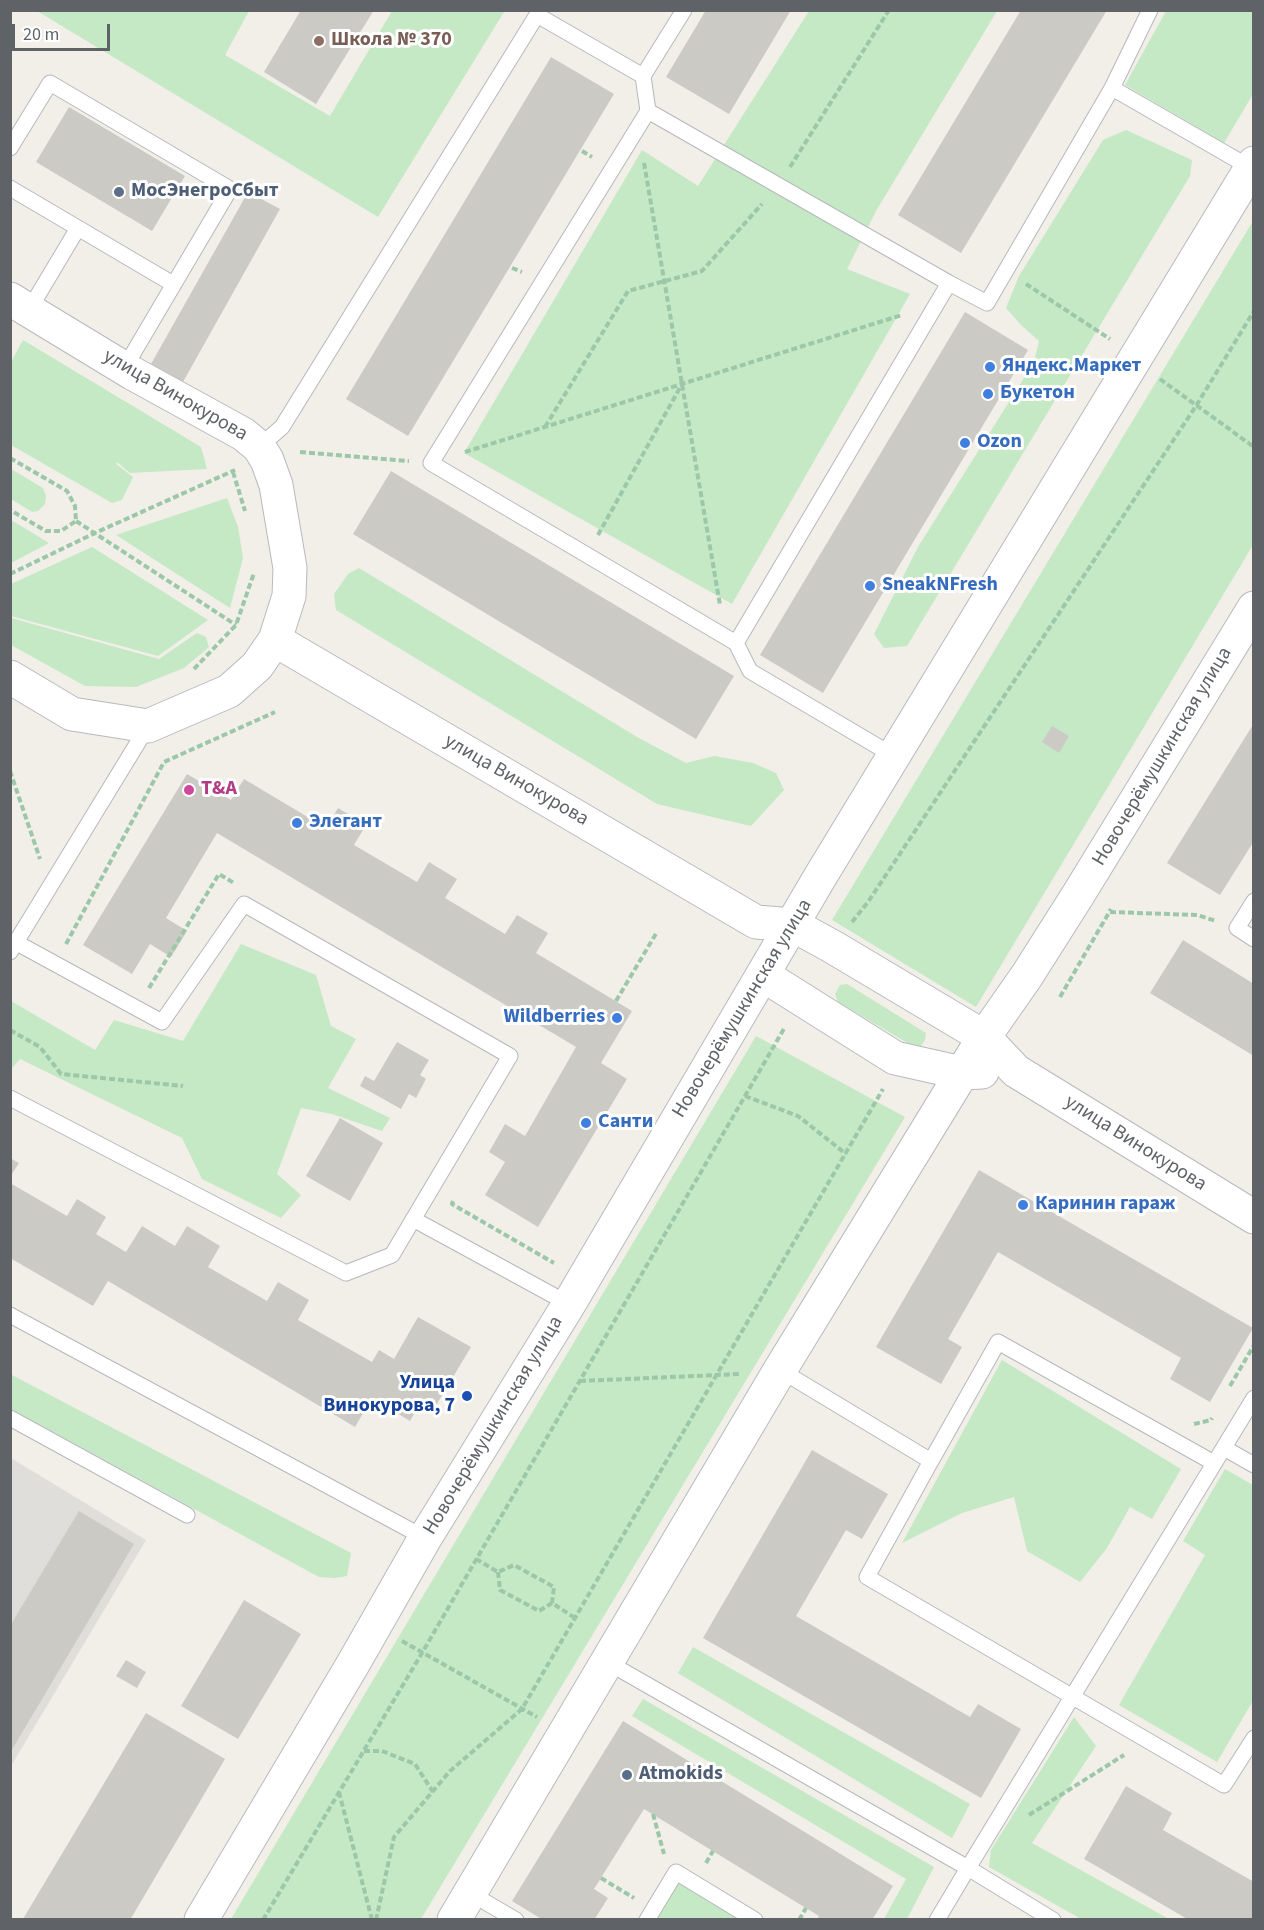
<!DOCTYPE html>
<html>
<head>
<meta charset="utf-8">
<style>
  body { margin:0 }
  #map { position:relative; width:1264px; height:1930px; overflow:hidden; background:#f1efe8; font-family:"Source Sans 3",sans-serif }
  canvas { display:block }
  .frame { position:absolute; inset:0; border:12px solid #5f6368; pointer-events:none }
  .scale { position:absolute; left:12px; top:24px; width:98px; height:27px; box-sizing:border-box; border:3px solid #5f6368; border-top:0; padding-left:8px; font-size:18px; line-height:21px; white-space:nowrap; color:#5f6368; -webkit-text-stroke:4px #fff; paint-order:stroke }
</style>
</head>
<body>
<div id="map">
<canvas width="1264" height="1930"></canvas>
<div class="frame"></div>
<div class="scale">20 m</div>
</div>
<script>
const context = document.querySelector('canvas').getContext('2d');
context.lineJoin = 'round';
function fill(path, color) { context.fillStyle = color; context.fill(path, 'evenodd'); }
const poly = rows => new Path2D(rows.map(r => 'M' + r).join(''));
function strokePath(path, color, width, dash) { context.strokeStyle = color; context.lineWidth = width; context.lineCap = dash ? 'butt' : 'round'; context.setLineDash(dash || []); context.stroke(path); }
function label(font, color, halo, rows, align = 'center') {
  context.font = font + ' "Source Sans 3",sans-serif'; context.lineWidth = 6; context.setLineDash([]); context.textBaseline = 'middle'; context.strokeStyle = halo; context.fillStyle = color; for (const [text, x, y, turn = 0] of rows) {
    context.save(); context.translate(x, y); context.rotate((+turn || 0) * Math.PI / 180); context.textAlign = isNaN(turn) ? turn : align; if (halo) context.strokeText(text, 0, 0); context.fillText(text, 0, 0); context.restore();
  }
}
fill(poly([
  [11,1458,146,1540,11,1766]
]), '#e0deda');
fill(poly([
  [501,11,504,12,378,217,37,11,249,11,225,55,330,116,392,11],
  [809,11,997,11,876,211,847,269,910,294,732,604,464,453,642,150,698,186],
  [1166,11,1253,11,1253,94,1224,143,1125,85],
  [1126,130,1192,160,1190,176,907,646,884,648,874,634,918,547,1034,362,1039,341,1021,325,1006,308,1019,276,1103,140],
  [1253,221,1253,545,976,1007,832,920],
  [23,340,201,447,207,469,130,473,117,462,116,464,133,477,122,500,112,503,11,445,11,362],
  [11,469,43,488,46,496,45,504,38,511,32,512,11,499],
  [227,498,238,527,243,558,230,608,116,535],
  [11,520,49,543,11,563],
  [92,547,208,620,158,656,11,616,11,584],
  [359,568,637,737,686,763,714,756,753,763,776,773,784,790,751,826,657,804,336,610,334,594,348,574],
  [11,618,159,659,197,633,206,637,209,647,184,668,136,687,85,686,11,645],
  [241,944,316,975,331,1026,356,1039,328,1088,390,1118,382,1131,332,1114,301,1108,277,1174,301,1195,281,1218,202,1179,182,1138,20,1059,11,1069,11,1001,95,1050,114,1020,183,1041],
  [847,984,926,1033,925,1040,921,1046,916,1048,838,1002,835,994,840,985],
  [756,1036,905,1117,421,1919,231,1919],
  [1002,1360,1181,1469,1152,1519,1130,1507,1107,1548,1080,1582,1027,1551,1014,1497,962,1513,902,1543],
  [10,1374,351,1553,347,1576,335,1578,319,1577,11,1409],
  [1225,1469,1253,1485,1254,1699,1217,1762,1119,1705,1205,1555,1183,1541],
  [693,1647,970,1804,952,1838,678,1673],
  [643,1699,934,1867,907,1919,884,1919,906,1879,632,1716],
  [1074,1717,1096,1746,1032,1843,1169,1919,1081,1919,989,1867,991,1850],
  [679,1881,742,1920,656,1920]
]), '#c5e8c5');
fill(poly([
  [301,10,374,10,316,104,264,72],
  [706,10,791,10,729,114,666,77],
  [1021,10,1107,10,961,253,898,215],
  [551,57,614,94,408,436,346,399],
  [69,107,185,176,152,231,36,162],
  [248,192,280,209,183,382,151,364],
  [965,312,1028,350,823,693,760,655],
  [391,471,734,676,696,739,353,534],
  [1254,723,1254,841,1220,895,1167,863],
  [1052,726,1069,736,1059,753,1042,742],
  [187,774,231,800,244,779,326,828,338,808,366,825,354,845,417,882,429,862,457,879,445,898,505,934,517,915,548,933,536,953,632,1011,601,1063,627,1079,538,1227,485,1195,505,1162,489,1152,505,1124,525,1136,576,1047,217,833,166,918,187,931,171,957,150,944,132,974,83,945],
  [1183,940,1254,984,1254,1056,1150,993],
  [397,1042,429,1060,420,1075,426,1079,416,1098,409,1094,401,1109,360,1086,365,1076,374,1081],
  [340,1118,383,1143,350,1201,306,1176],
  [10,1158,19,1163,10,1177],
  [979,1170,1253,1328,1210,1402,1170,1379,1181,1358,998,1252,948,1339,962,1347,941,1384,876,1347],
  [10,1183,67,1216,77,1199,106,1217,96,1234,126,1252,142,1226,175,1246,187,1226,220,1246,208,1267,267,1301,278,1282,309,1300,298,1320,372,1362,379,1350,394,1359,418,1317,471,1347,435,1407,422,1400,410,1421,372,1398,355,1427,108,1281,93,1306,10,1258],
  [812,1450,888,1494,862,1539,846,1530,796,1616,970,1717,978,1704,1021,1729,981,1798,703,1638],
  [79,1511,134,1544,10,1753,10,1626],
  [244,1600,301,1634,238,1739,181,1706],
  [126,1660,146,1672,137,1688,116,1676],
  [146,1713,225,1759,130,1920,25,1920,23,1919],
  [623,1721,893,1886,872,1920,817,1920,819,1916,644,1809,594,1889,608,1898,594,1920,543,1920,512,1901],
  [1126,1786,1172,1813,1163,1830,1254,1882,1254,1920,1189,1920,1084,1859]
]), '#cccac5');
const lane = poly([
  [1112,88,1150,10],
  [648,111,643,76,684,10],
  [10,148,50,83,230,189,125,367],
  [10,188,173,284],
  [949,283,987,303,1112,88,1251,168],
  [29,310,78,228],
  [259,447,282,427,537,15,643,76],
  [736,643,949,283,648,111,431,463,736,643,750,671,894,756],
  [1254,901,1237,928,1254,939],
  [10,952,148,726],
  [10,1098,346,1273,392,1255,510,1056,244,904,162,1022,17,943],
  [413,1219,569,1304],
  [10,1315,425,1538],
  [780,1370,931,1461,867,1577,1224,1785,1254,1738],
  [10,1418,187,1515],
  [1224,1448,1254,1465],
  [931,1461,998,1342,1214,1463],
  [607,1662,968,1868,1254,1398],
  [470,1893,516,1920],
  [647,1920,676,1872,755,1920],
  [937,1920,968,1868,1053,1920]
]);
const secondary = poly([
  [10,299,132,373,243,434,259,447,267,460,276,485,290,568,289,596,275,640,257,666,229,691,148,726,72,714,10,677],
  [275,640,756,922,793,925,833,947,984,1037,1016,1071,1254,1217],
  [763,975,895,1058,962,1073,982,1072],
  [201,1920,353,1664,425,1538,569,1304,820,877,1254,163],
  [454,1920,780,1370,984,1037,1026,977,1078,895,1254,608]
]);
strokePath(lane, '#b5b8bc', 17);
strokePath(secondary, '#b6babf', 35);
strokePath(poly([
  [582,151,592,157],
  [644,163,720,605],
  [790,167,889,10],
  [512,268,522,272],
  [1026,284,1110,339],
  [1160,379,1254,447],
  [545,427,628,291,702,271,762,204],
  [300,452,409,461],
  [465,452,902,315],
  [10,458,67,491,75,506,76,521,61,531,46,531,10,510],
  [233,472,245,511],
  [76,521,236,625],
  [598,535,682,384],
  [10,574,95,533,235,470],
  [194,669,236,625,254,573],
  [10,771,40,859],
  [1110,912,1197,915,1216,921],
  [852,922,868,902,1196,406,1254,311],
  [66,944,164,762,275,712],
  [149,988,219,874,234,883],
  [1060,997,1111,909],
  [616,1001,657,932],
  [10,1030,40,1047,61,1074,183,1086],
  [745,1096,798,1116,846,1154],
  [453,1201,452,1204,554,1263],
  [580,1381,740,1374],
  [1230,1386,1254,1345],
  [1194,1424,1211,1420,1212,1418],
  [476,1559,498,1572,514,1565,554,1587,552,1603,575,1618],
  [498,1572,500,1590,539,1611,552,1603],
  [402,1641,537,1717],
  [364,1751,382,1751,415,1764,433,1792],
  [339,1792,372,1920],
  [653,1814,664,1854],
  [1029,1815,1124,1755],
  [706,1863,713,1851],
  [601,1878,634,1898],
  [263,1920,422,1653,785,1027],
  [376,1920,394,1837,450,1771,522,1709,883,1089],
  [799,1920,806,1908]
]), '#9cc7a9', 4, [6, 3]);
strokePath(lane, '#fff', 15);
strokePath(secondary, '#fff', 33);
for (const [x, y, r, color] of [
  [319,41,6,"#8d6e63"],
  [119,192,6,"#5c6f8a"],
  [990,367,6,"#3f7fe0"],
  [988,394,6,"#3f7fe0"],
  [965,443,6,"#3f7fe0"],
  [870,586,6,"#3f7fe0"],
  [189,790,6,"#d1479c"],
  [297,823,6,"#3f7fe0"],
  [617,1018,6,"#3f7fe0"],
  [586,1123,6,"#3f7fe0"],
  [1023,1205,6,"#3f7fe0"],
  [467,1396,6,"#1a4fb4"],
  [627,1775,6,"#5c6f8a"]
]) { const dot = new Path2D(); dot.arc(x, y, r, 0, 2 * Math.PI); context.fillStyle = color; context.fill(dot); strokePath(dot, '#fff', 2); }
label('bold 20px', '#785e54', '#fff', [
  ["Школа № 370",331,41]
], 'left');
label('bold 20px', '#4e5e75', '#fff', [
  ["МосЭнегроСбыт",131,192],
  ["Atmokids",639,1775]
], 'left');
label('bold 20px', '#366cbe', '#fff', [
  ["Яндекс.Маркет",1002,367],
  ["Букетон",1000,394],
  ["Ozon",977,443],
  ["SneakNFresh",882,586],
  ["Элегант",309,823],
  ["Wildberries",605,1018,"right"],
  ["Санти",598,1123],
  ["Каринин гараж",1035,1205]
], 'left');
label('20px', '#5f6368', '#fff', [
  ["улица Винокурова",175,396,30],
  ["Новочерёмушкинская улица",1163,757,-59],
  ["улица Винокурова",516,781,30],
  ["Новочерёмушкинская улица",743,1009,-59],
  ["улица Винокурова",1135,1144,32],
  ["Новочерёмушкинская улица",494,1426,-59]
]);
label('bold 20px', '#b23c85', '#fff', [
  ["T&A",201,790]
], 'left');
label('bold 20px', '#164399', '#fff', [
  ["Улица",455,1384],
  ["Винокурова, 7",455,1407]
], 'right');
</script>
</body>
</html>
